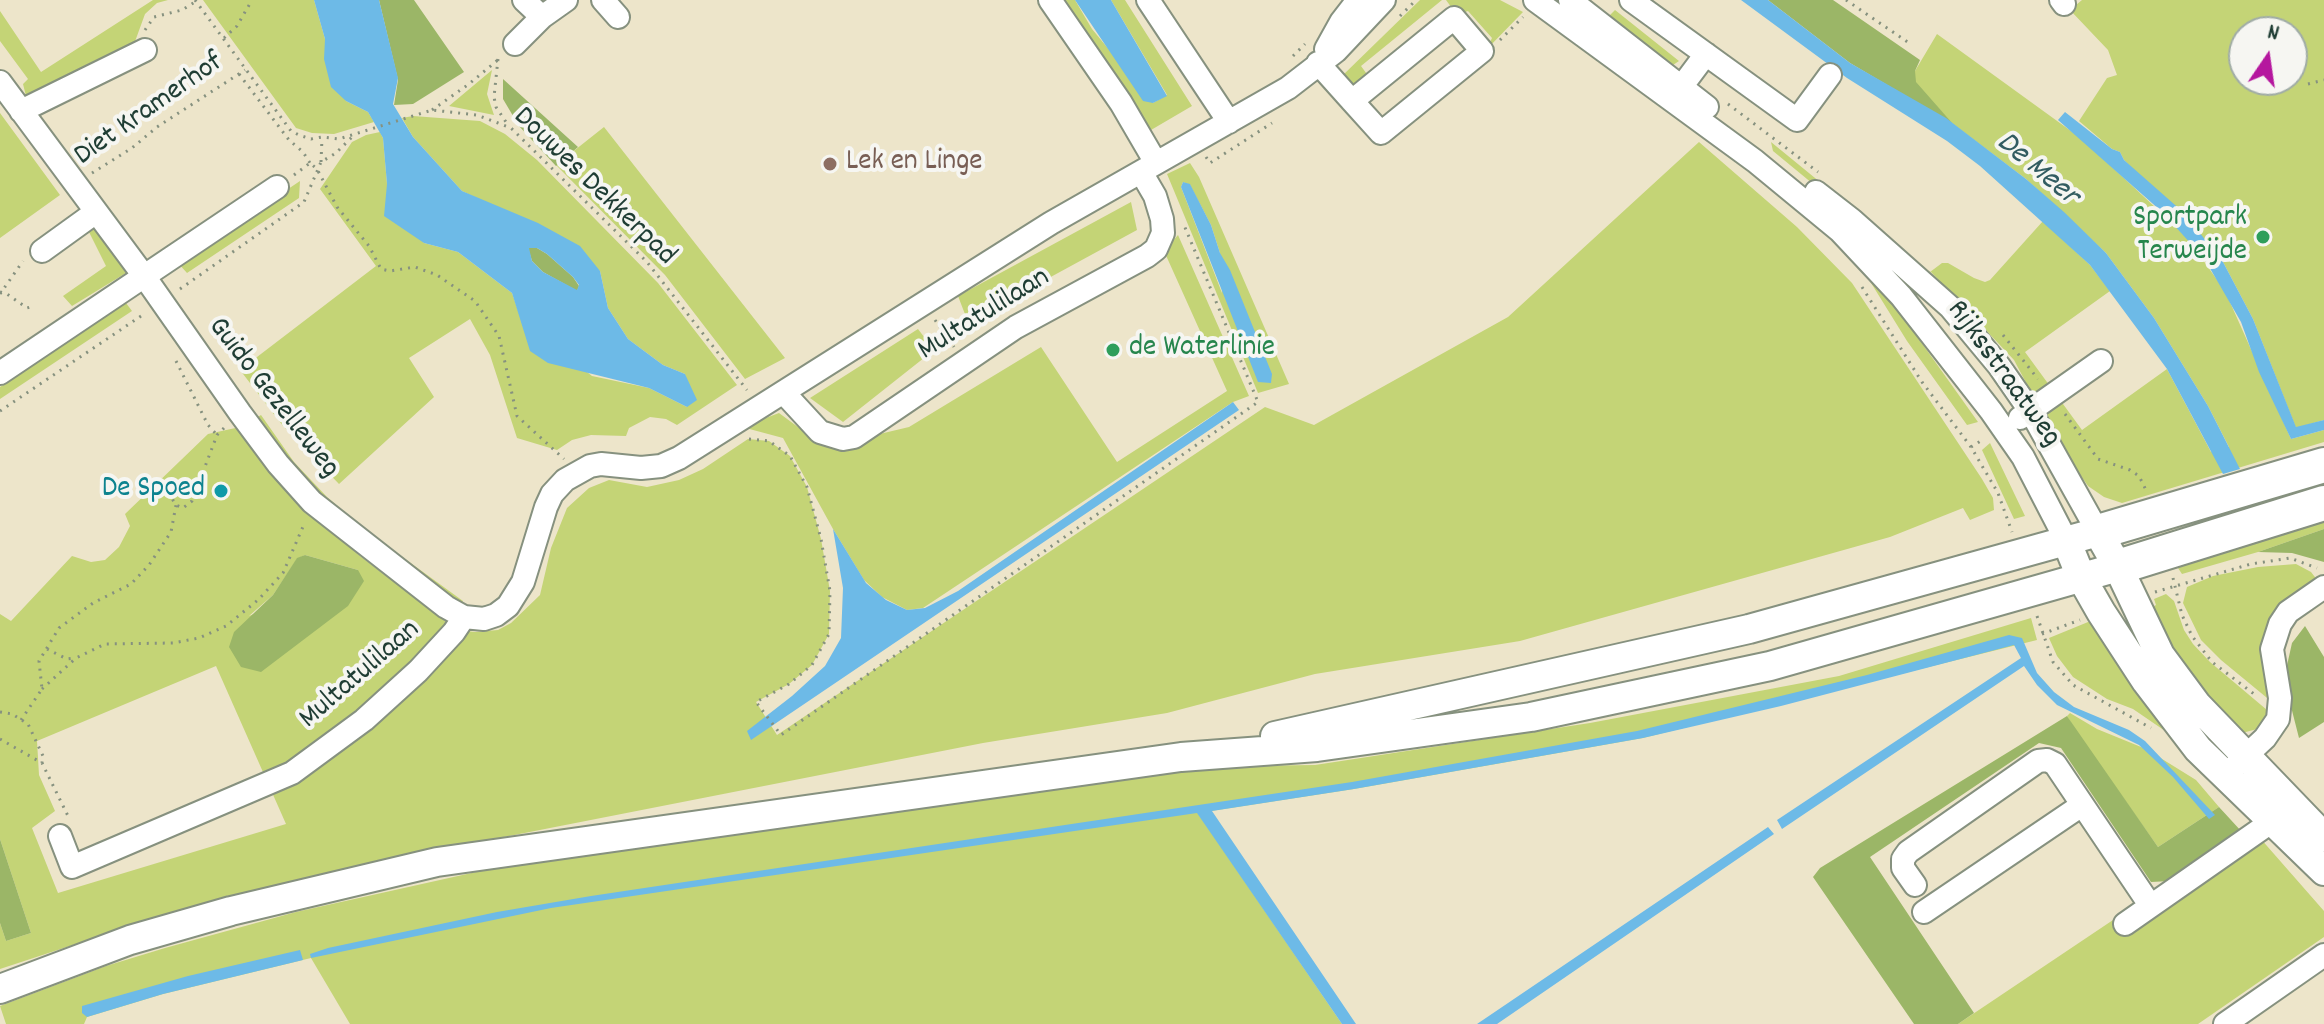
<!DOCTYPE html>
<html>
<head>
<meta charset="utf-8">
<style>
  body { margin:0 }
  #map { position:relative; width:2324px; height:1024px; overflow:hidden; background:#ede5ca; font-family:Dekko,sans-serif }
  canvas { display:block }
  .north { position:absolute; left:2228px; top:16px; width:80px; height:80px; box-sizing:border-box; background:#f6f6f2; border:2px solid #a0aca6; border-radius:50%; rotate:13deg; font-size:22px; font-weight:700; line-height:32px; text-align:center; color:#1f3d34 }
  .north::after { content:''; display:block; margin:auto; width:28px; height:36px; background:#b5179e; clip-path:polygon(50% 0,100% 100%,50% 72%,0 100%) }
</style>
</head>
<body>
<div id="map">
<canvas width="2324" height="1024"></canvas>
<div class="north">N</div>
</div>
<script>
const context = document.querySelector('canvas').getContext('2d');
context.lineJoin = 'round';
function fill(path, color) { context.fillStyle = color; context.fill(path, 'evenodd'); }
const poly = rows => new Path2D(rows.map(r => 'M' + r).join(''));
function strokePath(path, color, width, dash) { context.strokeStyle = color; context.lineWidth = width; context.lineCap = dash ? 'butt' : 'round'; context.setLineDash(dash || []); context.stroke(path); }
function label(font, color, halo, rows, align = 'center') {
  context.font = font + ' Dekko,sans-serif'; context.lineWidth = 8; context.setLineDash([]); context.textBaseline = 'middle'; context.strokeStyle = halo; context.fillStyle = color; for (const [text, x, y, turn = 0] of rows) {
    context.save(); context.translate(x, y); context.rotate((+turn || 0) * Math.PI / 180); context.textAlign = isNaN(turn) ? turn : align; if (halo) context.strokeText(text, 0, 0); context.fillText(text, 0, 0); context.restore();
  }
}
fill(poly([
  [153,0,168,0,157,3,145,14,133,47,26,96,23,84,28,79,0,41,0,11,41,72],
  [203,0,314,0,325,39,325,59,346,101,368,112,374,122,334,134,312,133,296,128],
  [1057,0,1075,0,1092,29,1153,103,1167,95,1111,0,1125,0,1192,106,1151,130,1144,129],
  [1420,0,1442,0,1361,66,1369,77,1361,84,1348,83,1342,76],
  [1446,0,1500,0,1523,12,1486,50,1492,38,1468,11,1457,15],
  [2082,0,2324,0,2324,420,2296,428,2253,319,2223,262,2124,160,2120,152,2112,149,2079,121,2107,78,2117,75,2108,50,2070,10],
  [2244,32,2292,32,2292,80,2244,80],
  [1615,10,1679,61,1670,67,1608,17],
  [1937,34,2082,139,2186,236,2225,291,2291,439,2324,430,2324,442,2122,503,2104,497,2088,486,2058,443,2014,360,1931,272,1926,277,1773,151,1771,142,1930,272,1942,263,1948,263,1974,278,1985,282,1990,280,2043,221,2090,265,2110,291,2025,352,2082,430,2167,369,2211,452,2229,447,2208,406,2154,318,2106,253,2026,179,1953,124,1924,94,1915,82,1915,71],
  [492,70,487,94,494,115,449,106],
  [0,113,60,195,0,238],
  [413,116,480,121,505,134,537,160,658,283,737,385,677,425,666,419,650,417,629,428,626,436,591,435,572,440,557,450,517,438,490,355,470,319,409,358,434,397,339,484,283,426,240,370,376,266,320,189,352,142,366,135,380,132,383,138,387,184,424,243,458,252,512,293,521,319,592,376,649,388,687,407,685,374,663,365,628,339,608,308,600,271,487,203,462,191,413,137,402,118],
  [604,127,785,358,745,379,665,275,556,165],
  [1699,142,1797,227,1852,283,1982,479,1993,498,1994,510,1970,520,1963,508,1890,537,1520,641,1315,674,1167,713,983,743,387,860,176,911,0,969,0,923,6,941,31,933,0,839,0,614,11,621,72,556,91,562,105,560,119,547,130,526,125,514,208,434,240,427,314,516,360,556,449,624,466,631,475,632,498,630,511,623,540,595,551,548,567,508,589,488,609,480,647,487,679,480,703,469,748,439,769,441,790,456,807,487,821,539,830,591,829,634,812,665,789,684,756,702,777,735,1265,407,1314,425,1508,317],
  [305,555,358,570,249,616,273,595,297,559],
  [216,666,286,824,58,893,32,828,55,811,39,775,37,741],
  [1190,163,1199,177,1289,384,1258,393,1167,174],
  [1183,182,1190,185,1211,225,1220,253,1222,293,1181,187],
  [300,181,299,198,187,273,178,263],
  [1131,202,1137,230,968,322,958,296],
  [95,226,126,273,72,306,63,296,106,266,88,230],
  [1178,235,1249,396,1233,402,923,608,907,610,882,597,864,580,833,529,783,438,742,427,779,413,825,447,909,427,1041,347,1117,462,1227,391,1164,251],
  [1869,269,1978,422,1967,425,1907,341,1863,270],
  [126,303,132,311,0,399,0,387],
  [918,329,934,350,843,422,810,398],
  [261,415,294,462,327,497,368,532,463,601,461,606,322,499,296,470,256,418],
  [1990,443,2025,516,2014,519,1982,450],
  [2324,514,2324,529,2258,552,2182,574,2174,562],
  [2296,564,2311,572,2318,581,2291,599,2272,702,2221,660,2201,640,2183,603,2187,587,2213,576,2258,567],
  [2166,594,2174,601,2184,630,2193,644,2210,662,2267,710,2270,717,2261,728,2242,733,2192,680,2157,629,2149,609,2156,605,2154,599],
  [2031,618,2037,640,1643,738,1354,789,1198,813,1342,1024,350,1024,311,958,163,994,87,1017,84,1024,6,1024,0,1006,106,966,165,948,296,912,494,868,608,849,1160,767,1315,765,1590,723,1839,676],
  [2093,620,2171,735,2133,709,2107,699,2073,677,2057,656,2049,638],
  [2070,713,2097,729,2146,749,2196,780,2219,807,2158,847,2079,736,2067,716],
  [2260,838,2324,911,2324,937,2198,1024,1958,1024,2116,918,2125,931]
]), '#c4d476');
fill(poly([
  [379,0,414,0,464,72,413,104,394,105,398,80],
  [1768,0,1833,0,1920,60,1915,71,1916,82,1953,124,1850,63],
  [503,79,578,147,556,166,519,126,503,99],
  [528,248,537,248,547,254,573,277,579,286,577,291,543,272,532,261],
  [2324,529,2324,562,2292,553,2258,552],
  [305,555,358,570,364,581,348,606,261,672,241,667,229,647,234,632,273,595,297,558],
  [2305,626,2324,657,2324,722,2299,738,2286,687,2286,670,2292,643],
  [2067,716,2158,847,2219,807,2242,832,2170,881,2151,882,2061,748,2039,743,1870,857,1974,1013,1958,1024,1914,1024,1813,877,1820,868],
  [0,839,31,933,6,941,0,923]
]), '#9bb667');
fill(poly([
  [314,0,379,0,398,78,393,104,413,137,462,191,538,223,580,246,600,271,608,308,628,339,663,365,685,374,697,400,687,407,649,388,548,363,530,351,512,293,458,252,424,243,384,216,387,184,383,138,368,112,346,101,331,87,324,59,325,39],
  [529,248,537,248,547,254,573,277,579,285,577,290,543,272,532,261],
  [1075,0,1111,0,1167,96,1153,103,1143,101],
  [1741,0,1768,0,1850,63,1946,118,2026,179,2064,212,2106,253,2154,318,2208,406,2240,469,2223,474,2167,369,2090,265,1980,166,1947,141,1847,78],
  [2065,112,2112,149,2120,152,2124,160,2183,212,2223,262,2253,319,2296,427,2324,420,2324,430,2291,439,2259,372,2241,322,2204,258,2161,211,2058,120],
  [1183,182,1190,184,1211,225,1220,253,1230,270,1272,374,1271,383,1258,382,1181,187],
  [1233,402,1239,410,751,740,747,731,792,696,825,666,841,638,843,588,833,529,866,583,886,600,907,610,925,608,958,591],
  [2009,635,2022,638,2037,673,2054,692,2074,707,2129,730,2145,741,2215,815,2209,819,2173,777,2139,745,2057,705,2037,685,2024,666,1782,829,1777,820,2021,658,2014,645,1781,706,1643,738,1354,789,1212,811,1356,1024,1342,1024,1197,813,551,908,311,958,310,954,328,948,497,912,591,896,1352,782,1637,731,1867,675],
  [1768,827,1774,834,1497,1024,1477,1024],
  [300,950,303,960,163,994,87,1017,82,1013,82,1006,188,976]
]), '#6dbae7');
const minor = poly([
  [524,0,542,17],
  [603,0,618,17],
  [1050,0,1121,103,1156,163],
  [1148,0,1229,122],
  [1535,0,1755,161,1840,231,1901,296,1991,411,2023,457,2066,540],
  [1570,0,1707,107],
  [1631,0,1797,120,1830,75],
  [2061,0,2064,4],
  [515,44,542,17,566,0],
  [1326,49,1341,22,1358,0],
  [1318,63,1352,101,1381,133,1482,51,1454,18,1352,101],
  [0,82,144,276,240,413,278,464,312,502,446,607,464,617,484,619,496,615,508,606,523,582,546,507,552,494,565,480,590,466,601,464,641,468,661,466,679,458,1051,223,1288,88,1336,51,1384,0],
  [1673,98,1706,54],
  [21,111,145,50],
  [1816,192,1852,220,1950,307,1999,366,2031,412,2098,532],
  [42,251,96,212],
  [0,373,277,187],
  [784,393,820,432,843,439,854,437,1016,327,1147,256,1156,249,1163,233,1162,219,1155,196,1141,172],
  [2020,418,2101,361],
  [2235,766,2265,738,2278,719,2280,698,2272,649,2280,624,2288,612,2324,587],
  [60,836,72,867,292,773,364,720,418,671,454,632,464,617],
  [1915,885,1903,868,1903,859,1908,852,2038,761,2047,760,2055,764,2150,905],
  [1924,912,2082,805],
  [2125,924,2284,813],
  [2225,1024,2324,955]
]);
const major = poly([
  [2066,540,2081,577,2101,612,2146,681,2198,749,2324,871],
  [1275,736,1749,629,2098,532,2118,567,2160,655,2197,705,2324,837],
  [0,989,130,940,231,911,437,862,1181,757,1317,747,1531,717,1770,666,2118,567]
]);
const highway = poly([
  [2098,532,2324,465],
  [2118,567,2324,503]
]);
strokePath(minor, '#86917f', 26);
strokePath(major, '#86917f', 32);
strokePath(highway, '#86917f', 38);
strokePath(poly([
  [195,0,291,131,299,135,311,139,322,137,339,139,432,110,477,115,511,128,647,262,747,390],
  [1846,0,1912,45],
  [1400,16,1416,0],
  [145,30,154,17,182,10,195,2],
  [224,38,237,26,252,0],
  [1500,40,1523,17],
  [1293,56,1305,44],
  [498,59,494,97,496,107,508,125],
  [239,74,289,140,303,152,310,163],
  [2308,84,2324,80],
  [1728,104,1818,172],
  [432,110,469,84,499,59],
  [1206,157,1210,163,1272,123],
  [321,162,322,138],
  [92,173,132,148,157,127,245,70],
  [294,175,310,163,317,169,337,207,369,246,381,269,390,271,415,267,437,275,475,301,499,336,517,416,564,459],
  [1862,287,1922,382,1971,447,1998,493,2012,532],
  [180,289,304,202,321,162,336,153,353,136],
  [0,292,7,294,27,308,34,306],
  [0,294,23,261],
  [935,320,954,347],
  [2003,335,2038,379],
  [176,361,208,425,217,435],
  [0,411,144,314],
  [2065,414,2098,459,2130,470,2139,476,2146,490],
  [749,439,769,441,790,456,807,487,821,539,830,591,829,634,812,665,789,684,756,702,781,735,1258,402,1184,225],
  [1971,447,1984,439],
  [160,479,176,505,183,508,192,501,217,435,225,427],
  [2173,578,2182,615,2192,636,2212,662,2258,697],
  [2155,592,2251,564,2290,558,2317,568],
  [2037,616,2053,662,2073,685,2151,728],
  [2042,634,2080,620],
  [47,649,67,659,76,658],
  [42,689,76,658,105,644,173,643,199,638,226,626,258,600,283,573,305,522],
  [0,712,12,714,28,724,43,756,42,763],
  [21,720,42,689,39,661,59,628,93,603,131,584,149,565,171,532,176,505],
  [0,739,42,763,68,816]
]), '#86917f', 3, [2, 6]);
strokePath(minor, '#fff', 22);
strokePath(major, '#fff', 28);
strokePath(highway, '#fff', 34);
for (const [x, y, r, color] of [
  [830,164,8,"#8d6e63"],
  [2263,237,8,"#2e9e5b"],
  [1113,350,8,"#2e9e5b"],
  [221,491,8,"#0f9aa8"]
]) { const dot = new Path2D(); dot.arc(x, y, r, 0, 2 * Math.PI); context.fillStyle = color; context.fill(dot); strokePath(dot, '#f6f6f2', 3); }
label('30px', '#1f3d34', '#f6f6f2', [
  ["Diet Kramerhof",150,111,-35],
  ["Douwes Dekkerpad",593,188,44],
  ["Multatulilaan",985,316,-32],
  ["Rijksstraatweg",2002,375,54],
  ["Guido Gezelleweg",272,399,52],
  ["Multatulilaan",361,676,-41]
]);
label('30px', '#785e54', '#f6f6f2', [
  ["Lek en Linge",846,164]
], 'left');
label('30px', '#27864d', '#f6f6f2', [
  ["Sportpark",2247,220],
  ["Terweijde",2247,254],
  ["de Waterlinie",1129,350,"left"]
], 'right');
label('30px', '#0d838f', '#f6f6f2', [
  ["De Spoed",205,491]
], 'right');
label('italic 32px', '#325c61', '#f6f6f2', [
  ["De Meer",2036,171,40]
]);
</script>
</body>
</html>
